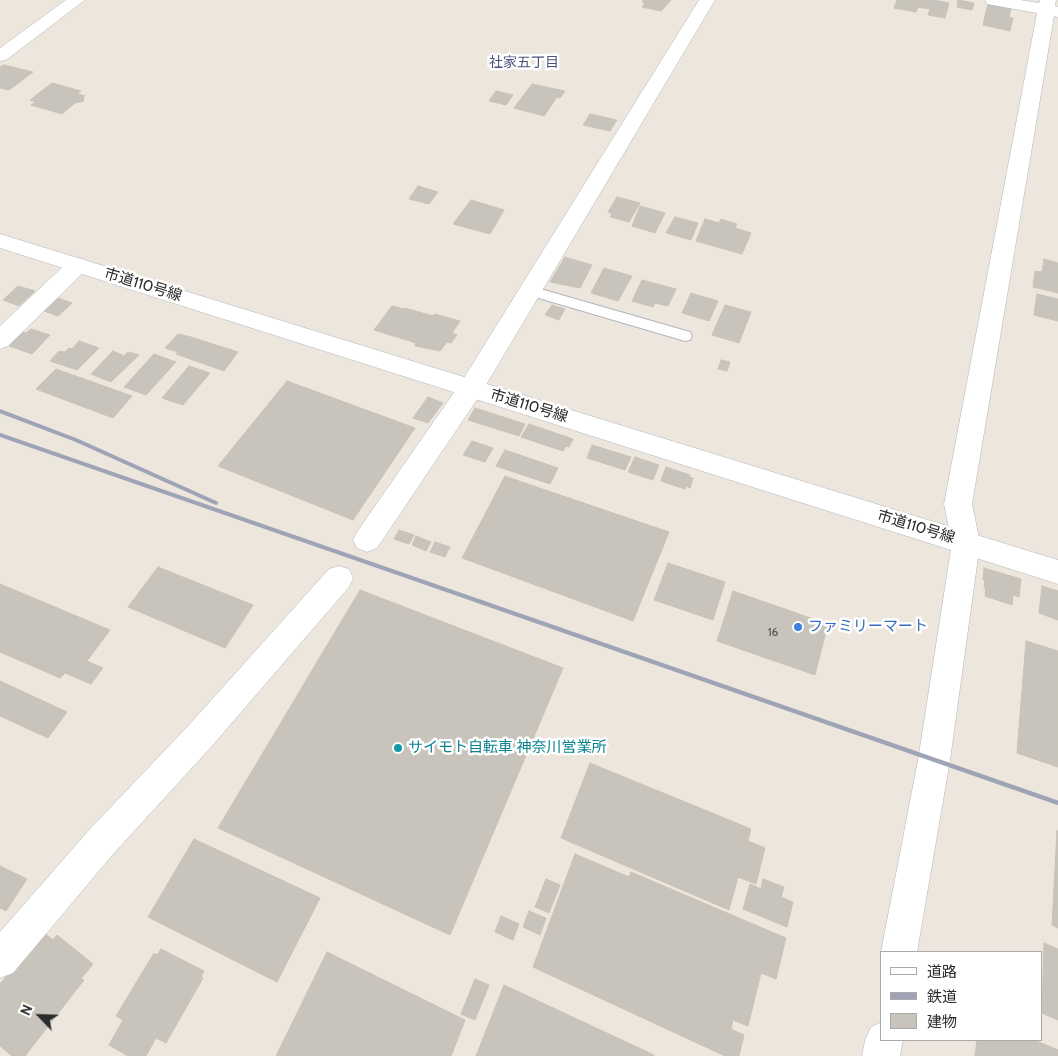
<!DOCTYPE html>
<html>
<head>
<meta charset="utf-8">
<style>
  body { margin:0 }
  #map { position:relative; width:1058px; height:1056px; overflow:hidden; background:#ede6dd; font-family:Cabin,"Noto Sans JP",sans-serif }
  canvas { display:block }
  .legend { position:absolute; left:880px; top:951px; width:162px; height:90px; box-sizing:border-box; background:#fff; border:1px solid #aaa; margin:0; padding:6px 9px; list-style:none; font-size:15px; color:#2b2b2b }
  .legend li { display:flex; align-items:center; gap:10px; height:25px }
  .legend b { width:25px; border:1px solid #aaa }
  .north { position:absolute; left:15px; top:991px; width:50px; height:50px; -webkit-text-stroke:4px #fff; paint-order:stroke; rotate:294deg; font-size:14px; font-weight:700; line-height:20px; text-align:center; color:#2b2b2b }
  .north::after { content:''; display:block; margin:auto; width:18px; height:22px; background:#2b2b2b; clip-path:polygon(50% 0,100% 100%,50% 72%,0 100%) }
</style>
</head>
<body>
<div id="map">
<canvas width="1058" height="1056"></canvas>
<ul class="legend">
<li><b style="height:6px;background:#fff"></b>道路</li>
<li><b style="height:6px;background:#9fa3b6"></b>鉄道</li>
<li><b style="height:14px;background:#c9c4bb"></b>建物</li>
</ul>
<div class="north">N</div>
</div>
<script>
const context = document.querySelector('canvas').getContext('2d');
context.lineJoin = 'round';
function fill(path, color) { context.fillStyle = color; context.fill(path, 'evenodd'); }
const poly = rows => new Path2D(rows.map(r => 'M' + r).join(''));
function strokePath(path, color, width, dash) { context.strokeStyle = color; context.lineWidth = width; context.lineCap = dash ? 'butt' : 'round'; context.setLineDash(dash || []); context.stroke(path); }
function label(font, color, halo, rows, align = 'center') {
  context.font = font + ' Cabin,"Noto Sans JP",sans-serif'; context.lineWidth = 5; context.setLineDash([]); context.textBaseline = 'middle'; context.strokeStyle = halo; context.fillStyle = color; for (const [text, x, y, turn = 0] of rows) {
    context.save(); context.translate(x, y); context.rotate((+turn || 0) * Math.PI / 180); context.textAlign = isNaN(turn) ? turn : align; if (halo) context.strokeText(text, 0, 0); context.fillText(text, 0, 0); context.restore();
  }
}
const building = poly([
  [644,0,671,0,661,11,642,7,645,3,642,2,644,0],
  [897,0,934,0,949,3,945,18,928,15,930,9,918,7,916,12,894,8,897,0],
  [958,0,974,3,972,10,957,7,958,0],
  [988,4,1011,8,1009,17,1013,18,1010,31,983,25,988,4],
  [4,65,33,72,9,90,0,88,0,67,4,65],
  [52,83,81,91,77,94,85,96,83,97,84,101,75,103,62,114,31,105,36,102,30,100,52,83],
  [532,84,565,91,560,98,557,97,544,116,514,108,532,84],
  [496,91,513,95,506,105,489,101,496,91],
  [590,114,617,120,610,131,583,125,590,114],
  [418,186,438,192,429,204,409,199,418,186],
  [617,197,640,203,629,222,610,217,612,214,608,212,617,197],
  [471,200,504,210,490,234,453,224,471,200],
  [640,206,665,213,655,233,632,226,640,206],
  [675,217,698,223,691,240,666,233,675,217],
  [705,219,719,223,721,219,737,224,735,228,751,233,742,254,696,241,705,219],
  [565,257,592,265,580,288,550,282,565,257],
  [1044,259,1058,263,1058,293,1033,287,1035,271,1042,272,1044,259],
  [604,268,632,276,618,301,591,293,604,268],
  [642,280,676,289,668,306,655,303,653,307,632,301,642,280],
  [18,286,35,291,19,306,3,300,18,286],
  [691,293,718,301,709,321,682,313,691,293],
  [1037,294,1058,299,1058,321,1034,315,1037,294],
  [58,298,72,303,58,316,44,311,58,298],
  [552,305,565,309,559,320,545,315,552,305],
  [725,305,751,312,739,343,712,335,725,305],
  [392,306,404,309,405,308,433,316,435,314,460,321,452,333,457,335,451,343,447,342,440,351,415,346,416,343,374,330,392,306],
  [31,329,50,335,32,354,9,346,23,332,26,333,31,329],
  [178,334,191,337,238,352,224,371,176,354,178,352,165,348,178,334],
  [79,341,99,348,77,370,50,361,59,351,65,352,69,348,72,349,79,341],
  [113,351,124,356,128,352,139,355,111,382,91,374,113,351],
  [154,354,176,362,146,395,124,387,154,354],
  [721,360,730,362,727,371,718,369,721,360],
  [189,366,210,373,183,405,162,398,189,366],
  [56,369,132,396,113,418,36,389,56,369],
  [287,381,415,428,353,520,218,466,287,381],
  [428,397,443,403,428,423,413,418,428,397],
  [475,408,525,424,519,436,468,420,475,408],
  [529,424,573,439,569,447,566,446,563,451,521,437,529,424],
  [472,441,493,448,485,462,463,455,472,441],
  [592,445,631,457,625,470,587,458,592,445],
  [505,450,558,468,550,484,496,466,505,450],
  [635,457,659,465,653,480,628,472,635,457],
  [666,467,690,475,689,477,693,478,690,488,686,486,685,489,661,481,666,467],
  [505,476,516,480,473,562,462,558,505,476],
  [516,480,669,532,633,621,473,562,516,480],
  [399,530,414,535,409,544,394,539,399,530],
  [416,536,431,542,426,551,412,545,416,536],
  [435,542,450,547,445,557,430,552,435,542],
  [668,563,725,582,713,620,654,600,668,563],
  [158,567,253,605,225,648,128,607,158,567],
  [984,568,1021,579,1019,597,1013,595,1012,605,985,596,986,588,984,588,985,580,983,580,984,568],
  [0,584,110,630,87,661,103,668,91,684,65,673,60,678,0,652,0,584],
  [1042,586,1058,591,1058,620,1039,613,1042,586],
  [360,590,563,668,450,935,218,828,360,590],
  [733,591,828,624,815,675,717,641,733,591],
  [1026,641,1058,651,1058,767,1017,753,1026,641],
  [0,681,67,712,48,738,0,716,0,681],
  [590,763,751,829,729,910,561,838,590,763],
  [1057,831,1058,831,1058,928,1052,925,1057,831],
  [194,839,320,898,277,982,148,917,194,839],
  [748,841,765,848,756,884,738,877,748,841],
  [575,854,629,877,631,872,786,938,776,979,761,973,748,1026,733,1020,731,1029,744,1035,739,1056,725,1056,533,967,575,854],
  [0,866,27,879,6,911,0,908,0,866],
  [546,879,560,885,549,913,535,907,546,879],
  [763,879,784,887,781,897,793,902,787,927,743,909,750,884,761,889,763,879],
  [529,911,546,918,540,935,523,927,529,911],
  [501,916,519,924,513,940,495,932,501,916],
  [43,932,53,940,57,935,93,964,81,979,84,980,25,1056,12,1056,0,1046,0,984,43,932],
  [1044,943,1058,949,1058,1020,1042,1013,1044,943],
  [161,949,204,971,201,977,203,978,166,1043,156,1038,146,1056,128,1056,109,1045,123,1020,116,1016,154,953,157,955,161,949],
  [327,952,465,1020,451,1056,276,1056,327,952],
  [475,979,489,985,475,1020,461,1014,475,979],
  [504,985,654,1055,654,1056,476,1056,504,985],
  [977,1040,1034,1040,1058,1050,1058,1056,975,1056,977,1040]
]);
fill(building, '#c9c4bb');
strokePath(building, '#c9c2b6', 1);
const service = poly([
  [530,286,690,332,692,336,690,340,685,341,525,294,523,291,525,288,530,286]
]);
const minor = poly([
  [66,0,85,0,6,60,0,61,0,48,66,0],
  [699,0,715,0,480,395,377,548,367,552,357,548,353,540,357,532,462,381,699,0],
  [985,0,1020,0,1039,3,1040,0,1056,0,1055,6,1058,7,1058,17,1054,16,972,504,980,543,950,760,917,952,882,952,882,954,881,952,918,760,952,543,944,504,1037,13,987,4,985,0],
  [78,258,86,260,89,265,86,270,8,346,0,349,0,326,70,260,78,258],
  [339,566,349,569,353,578,349,587,211,747,114,853,13,973,0,978,0,932,90,829,189,725,329,569,339,566],
  [882,1022,882,1040,903,1040,900,1056,862,1056,865,1040,871,1027,882,1022]
]);
const tertiary = poly([
  [0,234,1058,560,1058,584,0,248,0,234]
]);
strokePath(service, '#b1b4bf', 2);
strokePath(minor, '#b1b4bf', 1);
strokePath(tertiary, '#b1b4bf', 1);
fill(service, '#fff');
fill(minor, '#fff');
fill(tertiary, '#fff');
strokePath(poly([
  [0,411,76,440,216,503],
  [0,435,484,603]
]), '#9fa3b6', 4);
strokePath(poly([
  [481,602,1058,803]
]), '#9fa3b6', 4.5);
for (const [x, y, r, color] of [
  [798,627,5,"#3f7fe0"],
  [398,748,5,"#0f9aa8"]
]) { const dot = new Path2D(); dot.arc(x, y, r, 0, 2 * Math.PI); context.fillStyle = color; context.fill(dot); strokePath(dot, '#fff', 2); }
label('12px', '#52514f', null, [
  ["16",773,632]
]);
label('14px', '#4a537e', '#fff', [
  ["社家五丁目",524,63]
]);
label('15px', '#2b2b2b', '#fff', [
  ["市道110号線",143,285,17],
  ["市道110号線",529,406,17],
  ["市道110号線",916,527,17]
]);
label('15px', '#366cbe', '#fff', [
  ["ファミリーマート",808,627]
], 'left');
label('15px', '#0d838f', '#fff', [
  ["サイモト自転車 神奈川営業所",408,748]
], 'left');
</script>
</body>
</html>
